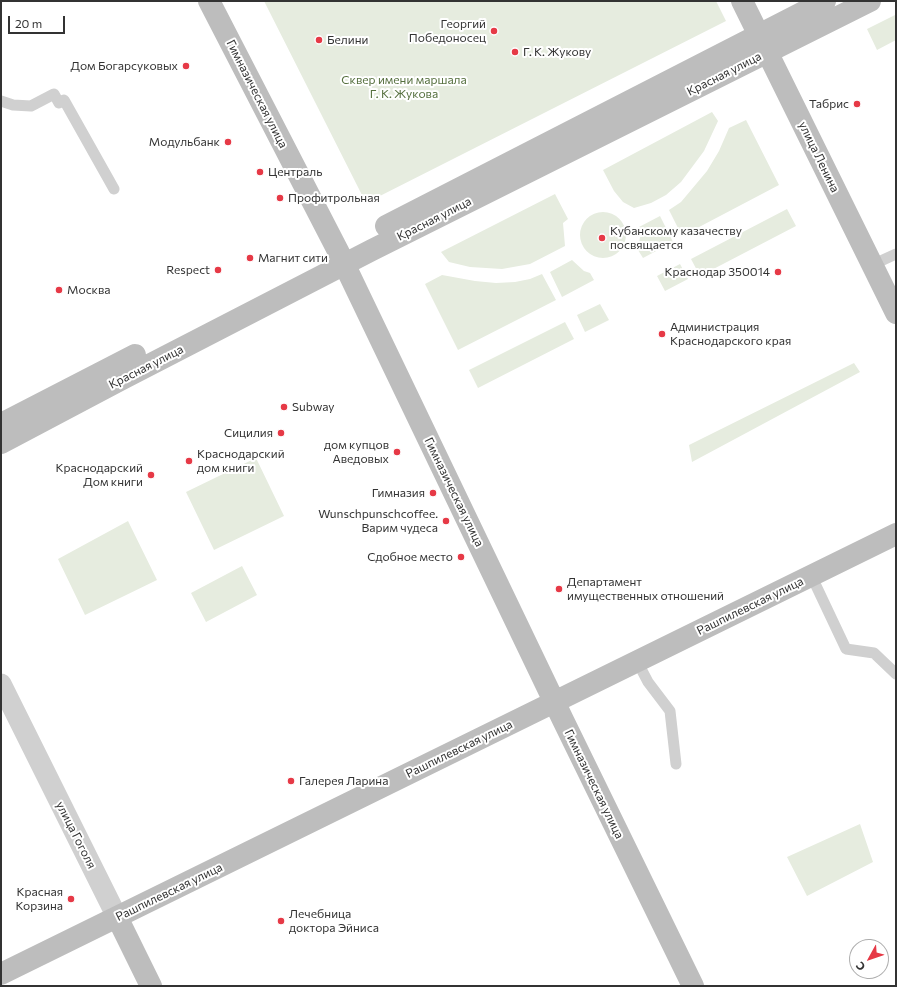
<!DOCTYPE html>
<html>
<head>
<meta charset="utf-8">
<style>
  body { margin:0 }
  #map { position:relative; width:897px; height:987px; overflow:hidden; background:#fff; font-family:Commissioner,sans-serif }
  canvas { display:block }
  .frame { position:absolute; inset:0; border:2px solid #333; pointer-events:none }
  .north { position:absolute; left:849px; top:939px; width:40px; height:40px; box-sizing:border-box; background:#fff; border:1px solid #adadad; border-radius:50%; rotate:230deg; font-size:11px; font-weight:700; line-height:16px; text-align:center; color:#333 }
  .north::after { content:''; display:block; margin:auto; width:14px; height:18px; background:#e63946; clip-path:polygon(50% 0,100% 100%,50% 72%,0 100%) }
  .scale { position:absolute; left:8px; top:16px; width:57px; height:18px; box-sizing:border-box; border:2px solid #333; border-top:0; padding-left:5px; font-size:12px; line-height:14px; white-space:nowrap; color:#333; -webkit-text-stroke:3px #fff; paint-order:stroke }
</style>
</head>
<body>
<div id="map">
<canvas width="897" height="987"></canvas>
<div class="frame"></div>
<div class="north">С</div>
<div class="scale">20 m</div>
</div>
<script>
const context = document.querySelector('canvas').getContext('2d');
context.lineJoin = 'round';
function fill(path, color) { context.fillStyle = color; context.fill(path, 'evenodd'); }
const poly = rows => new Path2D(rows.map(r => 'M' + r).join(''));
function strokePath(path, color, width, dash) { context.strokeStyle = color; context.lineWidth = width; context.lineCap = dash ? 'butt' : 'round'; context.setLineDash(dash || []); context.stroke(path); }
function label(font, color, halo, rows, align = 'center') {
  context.font = font + ' Commissioner,sans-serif'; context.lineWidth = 4; context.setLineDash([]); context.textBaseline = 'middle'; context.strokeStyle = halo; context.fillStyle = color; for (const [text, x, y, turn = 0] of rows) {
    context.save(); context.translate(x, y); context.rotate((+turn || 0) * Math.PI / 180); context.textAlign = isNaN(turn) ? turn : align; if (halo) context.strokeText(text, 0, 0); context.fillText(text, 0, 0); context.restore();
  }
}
fill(poly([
  [264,1,716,1,726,21,366,203],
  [895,15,896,18,896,40,877,50,867,29],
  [712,112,718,121,704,151,681,182,666,195,651,203,634,208,623,202,614,191,603,170],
  [746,120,779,185,682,236,669,210,681,202,707,171,719,151,729,128],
  [555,194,568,219,563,223,565,246,530,264,502,269,470,267,449,262,441,252],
  [787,209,796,226,700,276,691,259],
  '580 235a23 23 0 1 1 46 0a23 23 0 1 1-46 0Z',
  [660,216,673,242,643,258,638,250,640,237,639,227],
  [572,260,584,271,590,273,594,280,562,297,550,272],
  [680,264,688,279,665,291,657,276],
  [542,274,556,300,458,350,425,284,442,275,475,281,496,283,515,282,530,279],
  [600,304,609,320,585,332,577,315],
  [565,322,574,339,478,388,469,370],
  [854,363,860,372,692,462,689,445],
  [256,458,284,516,214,550,186,492],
  [128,521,157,580,85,615,58,559],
  [242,566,257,595,206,622,191,593],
  [860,824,873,862,807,896,787,857]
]), '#e6ecdf');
strokePath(poly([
  [1,101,13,105,31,106,54,94,59,103,64,100,114,189],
  [872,265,896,254],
  [811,575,846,649,874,653,896,674],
  [637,661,648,682,670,711,676,764]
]), '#d0d0d0', 11);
strokePath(poly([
  [1,684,117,917]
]), '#d0d0d0', 21);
strokePath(poly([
  [209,1,338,251,563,720,693,986],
  [742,1,896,313],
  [386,226,825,1],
  [1,424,135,355],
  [1,443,122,379,372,250,870,1],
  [117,917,151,986],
  [1,974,896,534]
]), '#bdbdbd', 22);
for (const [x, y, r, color] of [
  [494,31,4,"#e63946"],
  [319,40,4,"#e63946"],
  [515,52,4,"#e63946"],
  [186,66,4,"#e63946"],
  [857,104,4,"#e63946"],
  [228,142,4,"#e63946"],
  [260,172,4,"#e63946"],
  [280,198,4,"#e63946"],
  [602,238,4,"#e63946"],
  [250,258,4,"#e63946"],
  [218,270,4,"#e63946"],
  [778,272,4,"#e63946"],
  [59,290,4,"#e63946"],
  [662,334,4,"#e63946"],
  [284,407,4,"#e63946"],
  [281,433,4,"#e63946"],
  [397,452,4,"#e63946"],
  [189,461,4,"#e63946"],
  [151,475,4,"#e63946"],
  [433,493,4,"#e63946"],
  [446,521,4,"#e63946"],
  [461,557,4,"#e63946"],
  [559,589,4,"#e63946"],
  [291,781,4,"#e63946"],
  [71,899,4,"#e63946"],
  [281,921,4,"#e63946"]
]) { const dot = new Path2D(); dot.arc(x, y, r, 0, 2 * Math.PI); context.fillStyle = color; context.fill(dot); strokePath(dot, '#fff', 1.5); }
label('12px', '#333', '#fff', [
  ["Георгий",486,24],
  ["Победоносец",486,38],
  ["Белини",327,40,"left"],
  ["Г. К. Жукову",523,52,"left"],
  ["Дом Богарсуковых",178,66],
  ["Табрис",849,104],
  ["Модульбанк",220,142],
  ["Централь",268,172,"left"],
  ["Профитрольная",288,198,"left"],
  ["Кубанскому казачеству",610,231,"left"],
  ["посвящается",610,245,"left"],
  ["Магнит сити",258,258,"left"],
  ["Respect",210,270],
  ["Краснодар 350014",770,272],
  ["Москва",67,290,"left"],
  ["Администрация",670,327,"left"],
  ["Краснодарского края",670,341,"left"],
  ["Subway",292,407,"left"],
  ["Сицилия",273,433],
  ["дом купцов",389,445],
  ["Аведовых",389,459],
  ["Краснодарский",197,454,"left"],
  ["дом книги",197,468,"left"],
  ["Краснодарский",143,468],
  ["Дом книги",143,482],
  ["Гимназия",425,493],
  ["Wunschpunschcoffee.",438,514],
  ["Варим чудеса",438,528],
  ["Сдобное место",453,557],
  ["Департамент",567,582,"left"],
  ["имущественных отношений",567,596,"left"],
  ["Галерея Ларина",299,781,"left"],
  ["Красная",63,892],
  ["Корзина",63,906],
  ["Лечебница",289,914,"left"],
  ["доктора Эйниса",289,928,"left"]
], 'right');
label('12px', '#333', '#fff', [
  ["Красная улица",724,74,-27],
  ["Гимназическая улица",257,94,63],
  ["улица Ленина",819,157,64],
  ["Красная улица",434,219,-27],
  ["Красная улица",146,367,-27],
  ["Гимназическая улица",454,492,64],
  ["Рашпилевская улица",750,606,-26],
  ["Рашпилевская улица",459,749,-26],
  ["Гимназическая улица",594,784,64],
  ["улица Гоголя",76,835,63],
  ["Рашпилевская улица",169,892,-26]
]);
label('12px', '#56703f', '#fff', [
  ["Сквер имени маршала",404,80],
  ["Г. К. Жукова",404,94]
]);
</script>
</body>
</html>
